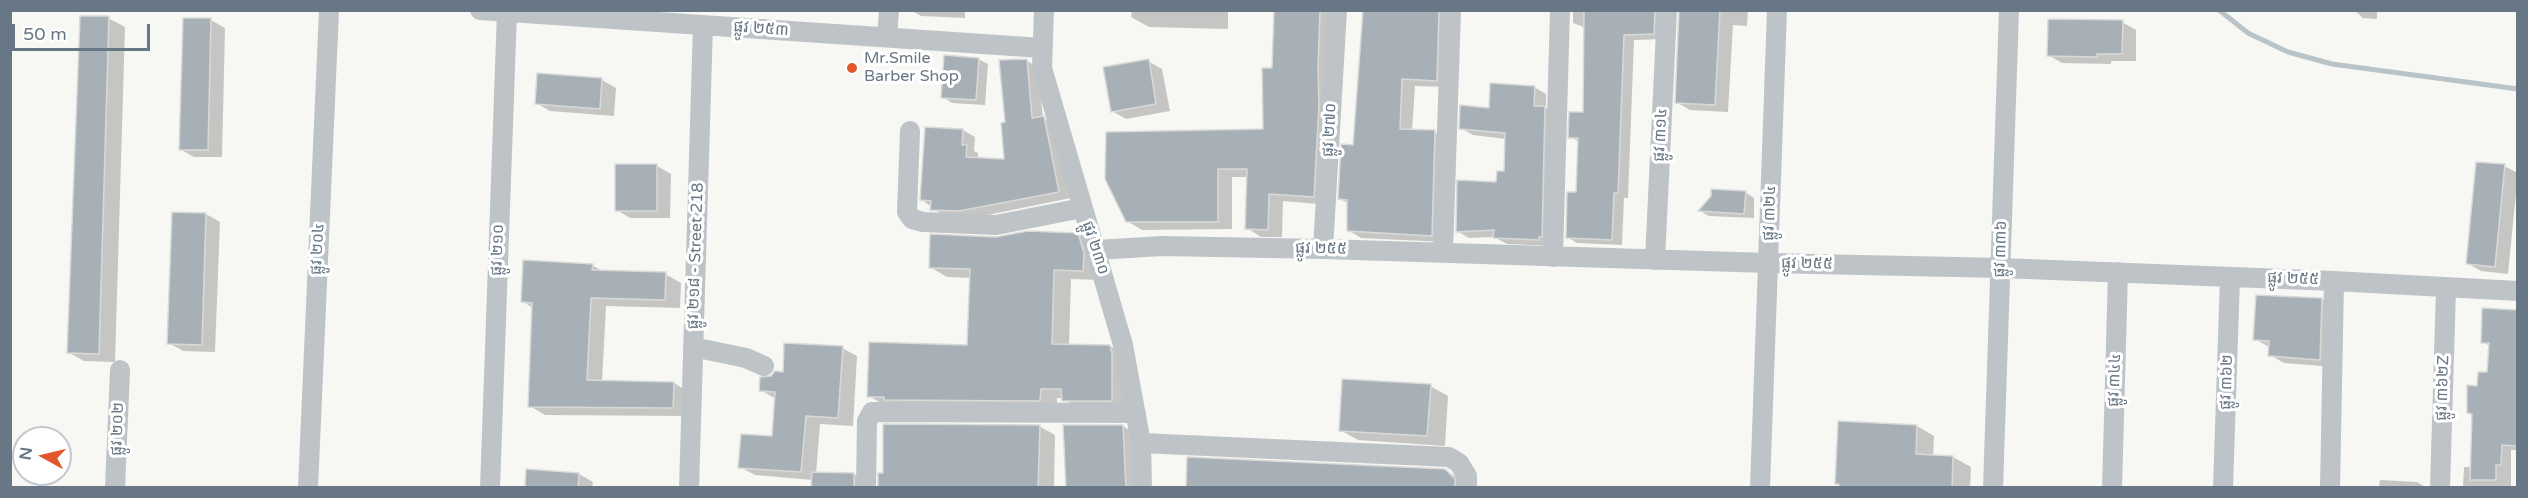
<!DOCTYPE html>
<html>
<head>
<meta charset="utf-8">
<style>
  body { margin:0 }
  #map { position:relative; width:2528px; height:498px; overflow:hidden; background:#f7f7f4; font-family:"Varela Round",sans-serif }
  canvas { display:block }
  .frame { position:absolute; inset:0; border:12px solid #677785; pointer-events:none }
  .north { position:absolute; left:12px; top:426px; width:60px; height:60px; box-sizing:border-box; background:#fff; border:2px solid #c2c9ce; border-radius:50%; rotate:278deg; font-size:16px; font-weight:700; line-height:24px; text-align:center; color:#677785 }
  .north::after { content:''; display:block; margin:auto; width:21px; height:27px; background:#e2572a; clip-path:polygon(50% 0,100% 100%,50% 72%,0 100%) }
  .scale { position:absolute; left:12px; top:24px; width:138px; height:27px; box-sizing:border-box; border:3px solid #677785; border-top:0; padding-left:8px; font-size:18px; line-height:21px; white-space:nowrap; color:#677785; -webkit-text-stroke:4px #fff; paint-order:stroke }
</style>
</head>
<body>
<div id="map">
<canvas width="2528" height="498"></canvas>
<div class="frame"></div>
<div class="north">N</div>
<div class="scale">50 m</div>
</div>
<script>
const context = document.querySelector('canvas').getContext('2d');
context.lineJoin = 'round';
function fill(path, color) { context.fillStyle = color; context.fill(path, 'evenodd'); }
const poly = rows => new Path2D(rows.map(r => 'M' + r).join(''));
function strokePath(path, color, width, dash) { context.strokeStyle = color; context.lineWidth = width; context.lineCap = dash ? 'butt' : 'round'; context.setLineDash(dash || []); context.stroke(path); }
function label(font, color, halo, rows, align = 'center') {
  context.font = font + ' "Varela Round","Noto Sans Khmer",sans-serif'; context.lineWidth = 6; context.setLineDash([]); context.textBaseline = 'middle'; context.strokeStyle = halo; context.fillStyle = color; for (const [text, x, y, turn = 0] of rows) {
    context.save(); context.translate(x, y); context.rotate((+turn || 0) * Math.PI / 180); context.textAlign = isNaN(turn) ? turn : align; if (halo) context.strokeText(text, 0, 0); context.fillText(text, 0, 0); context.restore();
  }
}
fill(poly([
  [911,10,965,10,965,18,921,16],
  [1132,10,1228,10,1228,29,1149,27,1131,17],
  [1275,10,1335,10,1328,205,1283,201,1282,237,1261,237,1247,228,1248,177,1232,177,1232,229,1142,230,1127,221,1264,131,1273,69],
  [1364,10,1445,10,1449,87,1415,86,1412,131,1435,132,1447,139,1444,242,1361,238,1348,230,1349,204,1339,198,1354,146],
  [1573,10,1657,10,1665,15,1664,39,1634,40,1628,198,1624,198,1622,245,1577,243,1567,237,1578,194,1580,142,1570,137,1584,113,1586,28,1573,23],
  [1680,10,1748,10,1747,26,1733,25,1728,112,1690,110,1676,102],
  [2354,10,2377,10,2377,19,2363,18],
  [108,18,125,27,115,362,84,361,68,352],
  [211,20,225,28,222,157,194,157,180,149],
  [2122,22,2136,30,2136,61,2111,61,2111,64,2062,63,2048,55],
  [978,59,988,64,985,105,952,103,943,97],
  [1026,60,1038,68,1043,118,1056,125,1071,198,973,218,944,216,922,200,963,130,975,137,974,151,978,153,978,159,1006,160,1007,123],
  [1148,61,1162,69,1170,111,1126,119,1112,111],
  [538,75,602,80,616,88,614,116,550,111,536,103],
  [1534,87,1546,94,1546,108,1557,115,1551,246,1507,244,1494,237,1469,238,1457,231,1506,173,1506,139,1473,135,1461,128,1491,110],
  [657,166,671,174,670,218,630,218,617,210],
  [2504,166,2518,173,2508,274,2481,271,2467,263],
  [1745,192,1754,198,1754,218,1709,216,1700,211],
  [206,214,220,222,215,352,183,351,169,343],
  [1077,234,1095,244,1100,280,1071,279,1069,346,1110,346,1127,356,1128,410,1080,410,1063,398,1057,398,1057,410,886,406,869,396,968,346,971,278,947,277,930,267,996,238],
  [592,265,604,272,665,274,681,283,680,308,606,306,602,382,674,383,689,392,689,416,545,415,530,406,533,308,522,301],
  [2321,299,2335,307,2334,367,2284,363,2270,355,2269,347,2255,339],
  [2483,310,2518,312,2518,350,2496,350,2483,342],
  [842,348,857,356,853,426,820,424,816,474,854,474,870,483,870,488,813,488,813,480,755,475,740,467,774,437,776,399,761,390,784,373],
  [2489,369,2518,371,2518,450,2511,450,2511,488,2463,488,2464,467,2471,467,2473,416,2468,413],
  [1430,386,1448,396,1445,446,1358,440,1340,430],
  [1039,426,1055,435,1054,488,879,488],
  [1123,426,1140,437,1143,488,1068,488],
  [1917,426,1934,436,1933,456,1953,457,1971,467,1970,488,1840,488,1837,483],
  [1445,470,1463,481,1469,488,1187,488],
  [528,471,579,474,593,482,592,488,526,488],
  [2380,480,2417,482,2427,488,2379,488]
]), '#0003');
strokePath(poly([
  [2219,10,2248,33,2288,52,2332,64,2518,89]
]), '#b9c4c9', 5);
const building = poly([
  [1274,10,1320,10,1318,68,1319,104,1314,197,1269,194,1268,230,1245,229,1247,169,1218,169,1218,222,1126,222,1105,179,1106,132,1263,129,1262,68,1272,68,1274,10],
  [1363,10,1439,10,1437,81,1402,79,1400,129,1435,130,1432,236,1347,231,1347,200,1338,199,1341,144,1353,145,1363,10],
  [1584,10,1655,10,1654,34,1624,35,1618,193,1614,193,1612,240,1566,238,1567,192,1576,192,1578,138,1568,138,1569,112,1583,112,1584,10],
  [1679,10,1720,10,1715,105,1675,103,1679,10],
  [80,16,109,16,99,354,67,353,80,16],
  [183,18,211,18,208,150,179,150,183,18],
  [2048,19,2123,20,2122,54,2097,54,2097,57,2047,56,2048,19],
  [944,55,979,58,976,100,941,98,944,55],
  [1027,59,1032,118,1044,116,1059,192,959,211,930,210,931,201,920,200,925,127,963,129,962,145,967,145,966,157,1004,159,1001,123,1005,122,999,60,1027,59],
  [1149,59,1156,104,1111,112,1103,67,1149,59],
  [537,73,602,78,600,109,535,104,537,73],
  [1490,83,1535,86,1534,106,1545,106,1542,237,1539,237,1539,240,1493,238,1494,230,1456,232,1457,180,1496,182,1497,171,1504,171,1505,133,1459,129,1460,105,1489,108,1490,83],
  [2476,162,2505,164,2495,267,2466,264,2476,162],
  [615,164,657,164,657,211,615,211,615,164],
  [1711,189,1746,191,1744,214,1698,211,1711,196,1711,189],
  [172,212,206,213,202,345,167,344,172,212],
  [1028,231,1078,233,1084,253,1083,271,1054,270,1052,344,1110,345,1112,354,1112,401,1062,401,1061,389,1041,389,1040,401,884,400,884,397,867,397,869,342,967,345,970,269,929,268,930,234,996,237,1028,231],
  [523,260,593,264,592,270,666,272,665,300,591,298,587,380,674,382,673,408,528,407,532,303,521,302,523,260],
  [2256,295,2322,298,2320,360,2268,356,2269,341,2253,340,2256,295],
  [2482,308,2517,310,2517,446,2502,445,2501,465,2496,465,2496,480,2470,480,2472,414,2467,413,2467,385,2477,386,2478,372,2487,372,2489,343,2481,343,2482,308],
  [784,343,843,346,838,418,806,416,801,472,738,468,741,434,772,436,775,392,759,391,760,377,771,376,775,371,783,372,784,343],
  [1342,379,1431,384,1427,436,1339,431,1342,379],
  [1838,421,1917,425,1916,454,1953,456,1952,488,1839,488,1839,484,1835,484,1838,421],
  [883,424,1040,425,1038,488,878,488,878,473,883,473,883,424],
  [1063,425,1123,425,1126,488,1066,488,1063,425],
  [1187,457,1445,469,1455,479,1455,488,1186,488,1187,457],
  [526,469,579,473,578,488,525,488,526,469],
  [812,472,854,473,854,488,811,488,812,472]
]);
fill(building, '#a7b0b6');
strokePath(building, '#d9d9d7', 1.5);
strokePath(poly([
  [480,10,1042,48],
  [1044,10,1042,68,1123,345,1141,443,1142,488],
  [887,37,889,10],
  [910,131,907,212,912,219,923,222,996,225,1082,208],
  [1323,249,1337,10],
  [1096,250,1162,246,1323,249,1768,263,2001,268,2334,281,2518,291],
  [1443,252,1451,10],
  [1553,257,1560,10],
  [1655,260,1667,10],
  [693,347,746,358,764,366],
  [1141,443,1449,457,1459,463,1467,476,1467,488],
  [115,488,120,370],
  [308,488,329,10],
  [490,488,507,12],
  [689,488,703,25],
  [866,488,867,421,872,412,1136,413],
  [1760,488,1777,10],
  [1993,488,2009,10],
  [2112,488,2118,272],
  [2223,488,2230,277],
  [2330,488,2334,281],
  [2440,488,2446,289]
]), '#bec3c7', 20);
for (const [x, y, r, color] of [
  [852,68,6,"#e2572a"]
]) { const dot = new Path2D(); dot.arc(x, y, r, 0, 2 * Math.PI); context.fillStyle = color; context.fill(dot); strokePath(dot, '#fff', 2); }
label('16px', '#677785', '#fff', [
  ["ផ្លូវ ២៥៣",761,29,4],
  ["ផ្លូវ ២៧០",1330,130,-87],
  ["ផ្លូវ ៣១៤",1661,135,-87],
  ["ផ្លូវ ៣២៤",1770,213,-88],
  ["ផ្លូវ ២៣០",1095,248,72],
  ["ផ្លូវ ២០៤",318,249,-87],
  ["ផ្លូវ ២៥៥",1321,249,1],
  ["ផ្លូវ ៣៣៦",2001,249,-88],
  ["ផ្លូវ ២១០",498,250,-88],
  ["ផ្លូវ ២១៨ - Street 218",696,256,-88],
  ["ផ្លូវ ២៥៥",1807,264,1],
  ["ផ្លូវ ២៥៥",2293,279,2],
  ["ផ្លូវ ៣៤៤",2115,380,-88],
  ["ផ្លូវ ៣៦២",2227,382,-88],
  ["ផ្លូវ ៣៦២Z",2443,388,-88],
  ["ផ្លូវ ២០២",118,429,-88]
]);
label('16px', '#677785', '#fff', [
  ["Mr.Smile",864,59],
  ["Barber Shop",864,77]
], 'left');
</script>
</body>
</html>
